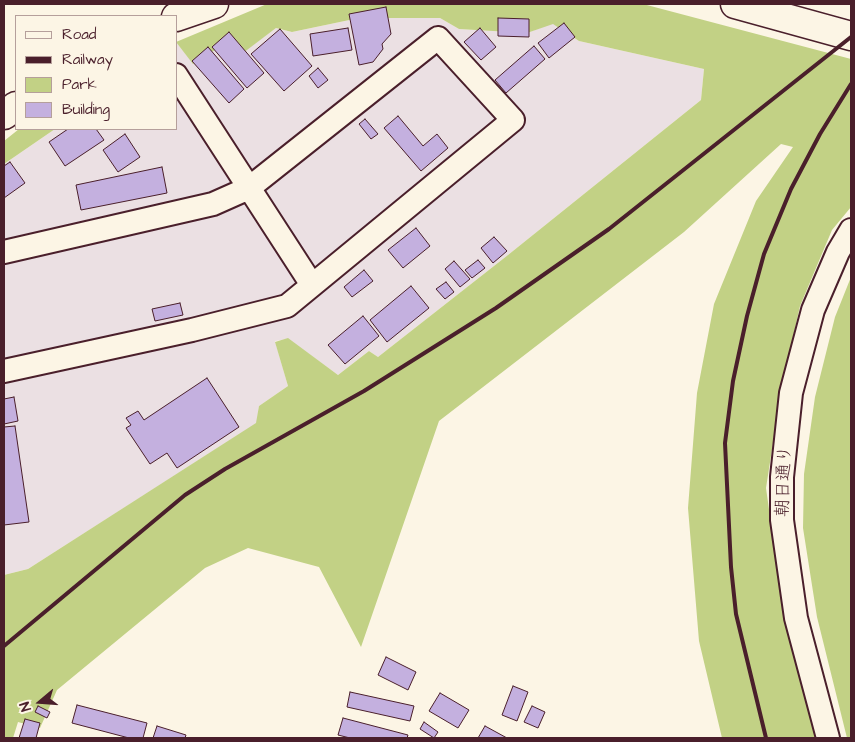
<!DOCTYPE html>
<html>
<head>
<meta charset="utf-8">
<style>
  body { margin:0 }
  #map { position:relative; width:855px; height:742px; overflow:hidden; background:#fcf5e5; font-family:"Architects Daughter",sans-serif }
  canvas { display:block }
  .frame { position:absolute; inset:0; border:5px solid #4a1f2b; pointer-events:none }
  .legend { position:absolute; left:15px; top:15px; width:162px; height:115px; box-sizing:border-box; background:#fcf5e5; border:1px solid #b59f9b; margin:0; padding:6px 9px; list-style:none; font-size:15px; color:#4a1f2b }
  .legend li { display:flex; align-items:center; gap:10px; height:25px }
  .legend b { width:25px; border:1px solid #b59f9b }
  .north { position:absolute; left:15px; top:677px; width:50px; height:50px; -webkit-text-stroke:4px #fcf5e5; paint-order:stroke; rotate:252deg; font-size:14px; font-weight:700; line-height:20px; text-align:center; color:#4a1f2b }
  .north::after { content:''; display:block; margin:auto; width:18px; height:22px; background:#4a1f2b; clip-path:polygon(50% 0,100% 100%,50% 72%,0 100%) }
</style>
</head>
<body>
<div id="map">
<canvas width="855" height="742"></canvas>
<div class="frame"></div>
<ul class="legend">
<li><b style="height:6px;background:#fcf5e5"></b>Road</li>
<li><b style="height:6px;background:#4a1f2b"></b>Railway</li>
<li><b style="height:14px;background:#c2d185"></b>Park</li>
<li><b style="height:14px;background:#c4b0df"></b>Building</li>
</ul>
<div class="north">N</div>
</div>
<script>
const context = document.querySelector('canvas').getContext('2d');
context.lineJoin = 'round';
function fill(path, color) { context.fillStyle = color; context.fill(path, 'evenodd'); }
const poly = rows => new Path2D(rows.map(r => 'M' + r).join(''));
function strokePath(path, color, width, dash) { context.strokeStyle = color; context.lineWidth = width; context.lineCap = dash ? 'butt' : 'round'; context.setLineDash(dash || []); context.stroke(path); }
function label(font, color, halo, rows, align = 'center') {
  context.font = font + ' "Architects Daughter","Klee One",sans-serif'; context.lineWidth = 4.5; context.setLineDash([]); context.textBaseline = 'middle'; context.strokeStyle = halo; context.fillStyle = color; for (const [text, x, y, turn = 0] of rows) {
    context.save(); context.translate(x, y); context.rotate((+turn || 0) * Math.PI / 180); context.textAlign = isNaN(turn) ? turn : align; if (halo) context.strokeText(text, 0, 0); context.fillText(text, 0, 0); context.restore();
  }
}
fill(poly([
  [359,18,440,18,459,29,527,33,553,23,579,41,704,69,701,100,508,255,378,357,369,351,338,375,288,339,275,341,288,386,259,406,257,423,28,569,4,575,4,164,55,129,176,129,176,42,193,63,229,41,243,52,276,28,292,32]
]), '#ebe0e3');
fill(poly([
  [267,4,643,4,851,59,851,207,832,230,800,306,781,391,766,488,784,616,817,738,722,738,699,641,688,508,697,393,714,304,756,201,793,147,781,144,684,232,439,421,361,647,319,567,248,548,205,568,57,690,40,728,18,722,13,738,4,738,4,575,28,569,256,423,259,406,288,386,275,342,288,338,338,375,369,351,378,357,508,255,701,100,704,69,579,41,553,24,527,33,459,29,440,18,359,18,292,32,276,28,243,53,229,41,193,64,176,42],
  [19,129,55,129,4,164,4,141],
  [851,277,851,738,847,738,817,617,803,528,804,474,815,397,835,317]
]), '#c2d185');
const building = poly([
  [386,7,391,34,382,44,383,49,373,62,359,65,349,14,386,7],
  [498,18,529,19,529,37,498,36,498,18],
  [564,23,575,37,549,58,538,43,564,23],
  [348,28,352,50,313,56,310,34,348,28],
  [480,28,496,47,481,60,464,42,480,28],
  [280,29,312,66,284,91,251,54,280,29],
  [229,32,264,73,247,88,212,47,229,32],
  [534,46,545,59,506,93,495,80,534,46],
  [208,47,244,89,229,103,192,61,208,47],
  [318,68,328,80,318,88,309,76,318,68],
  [398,116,423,146,437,134,448,148,421,171,384,128,398,116],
  [365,119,378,134,371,139,359,124,365,119],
  [68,129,96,129,104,140,65,166,49,142,68,129],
  [125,134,140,157,118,172,103,150,125,134],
  [10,162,25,183,4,198,4,166,10,162],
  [162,167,167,193,81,210,76,185,162,167],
  [416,228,430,246,403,268,388,250,416,228],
  [494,237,507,251,493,263,481,248,494,237],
  [478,260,485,268,472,278,465,270,478,260],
  [454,261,470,279,460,287,445,269,454,261],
  [364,270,373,281,352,297,344,287,364,270],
  [446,282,454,292,445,299,436,289,446,282],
  [411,286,429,308,387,342,370,320,411,286],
  [180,303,183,315,155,321,152,309,180,303],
  [363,316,379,336,345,364,328,345,363,316],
  [207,378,239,427,177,468,167,453,150,464,126,428,131,425,126,418,138,411,144,420,207,378],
  [14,397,18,421,4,424,4,399,14,397],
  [15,426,29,522,4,525,4,427,15,426],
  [386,657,416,672,408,690,378,675,386,657],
  [513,686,528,692,517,721,502,715,513,686],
  [350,692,414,706,410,721,347,707,350,692],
  [440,693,469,710,458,728,429,711,440,693],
  [77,705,147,723,143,738,129,738,72,723,77,705],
  [38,706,50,712,47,718,35,712,38,706],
  [532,706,545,712,538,728,524,722,532,706],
  [343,718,408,735,407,738,350,738,338,735,343,718],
  [25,719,40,723,36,738,19,738,25,719],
  [424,722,438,732,434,738,420,729,424,722],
  [157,726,186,735,185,738,153,738,157,726],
  [485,726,507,738,478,738,485,726]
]);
fill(building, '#c4b0df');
strokePath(building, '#4a1f2b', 1);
const minor = poly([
  [176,75,312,285],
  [4,252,213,204,249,188,438,38,513,120,287,306,192,330,4,371],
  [828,738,796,618,782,520,782,477,791,393,813,310,838,252,851,230]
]);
const highway = poly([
  [735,4,851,36],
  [176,17,214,4],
  [4,115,16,106]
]);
strokePath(minor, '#4a1f2b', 26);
strokePath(highway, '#4a1f2b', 31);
strokePath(minor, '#fcf5e5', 22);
strokePath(highway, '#fcf5e5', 28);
strokePath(poly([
  [4,646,185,495,225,469,364,391,496,308,609,229,851,37],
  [766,738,736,614,731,567,725,443,733,381,747,316,764,254,791,189,820,134,851,84]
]), '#4a1f2b', 4);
label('18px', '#4a1f2b', '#fcf5e5', [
  ["朝日通り",785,481,-88]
]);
</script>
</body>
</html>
